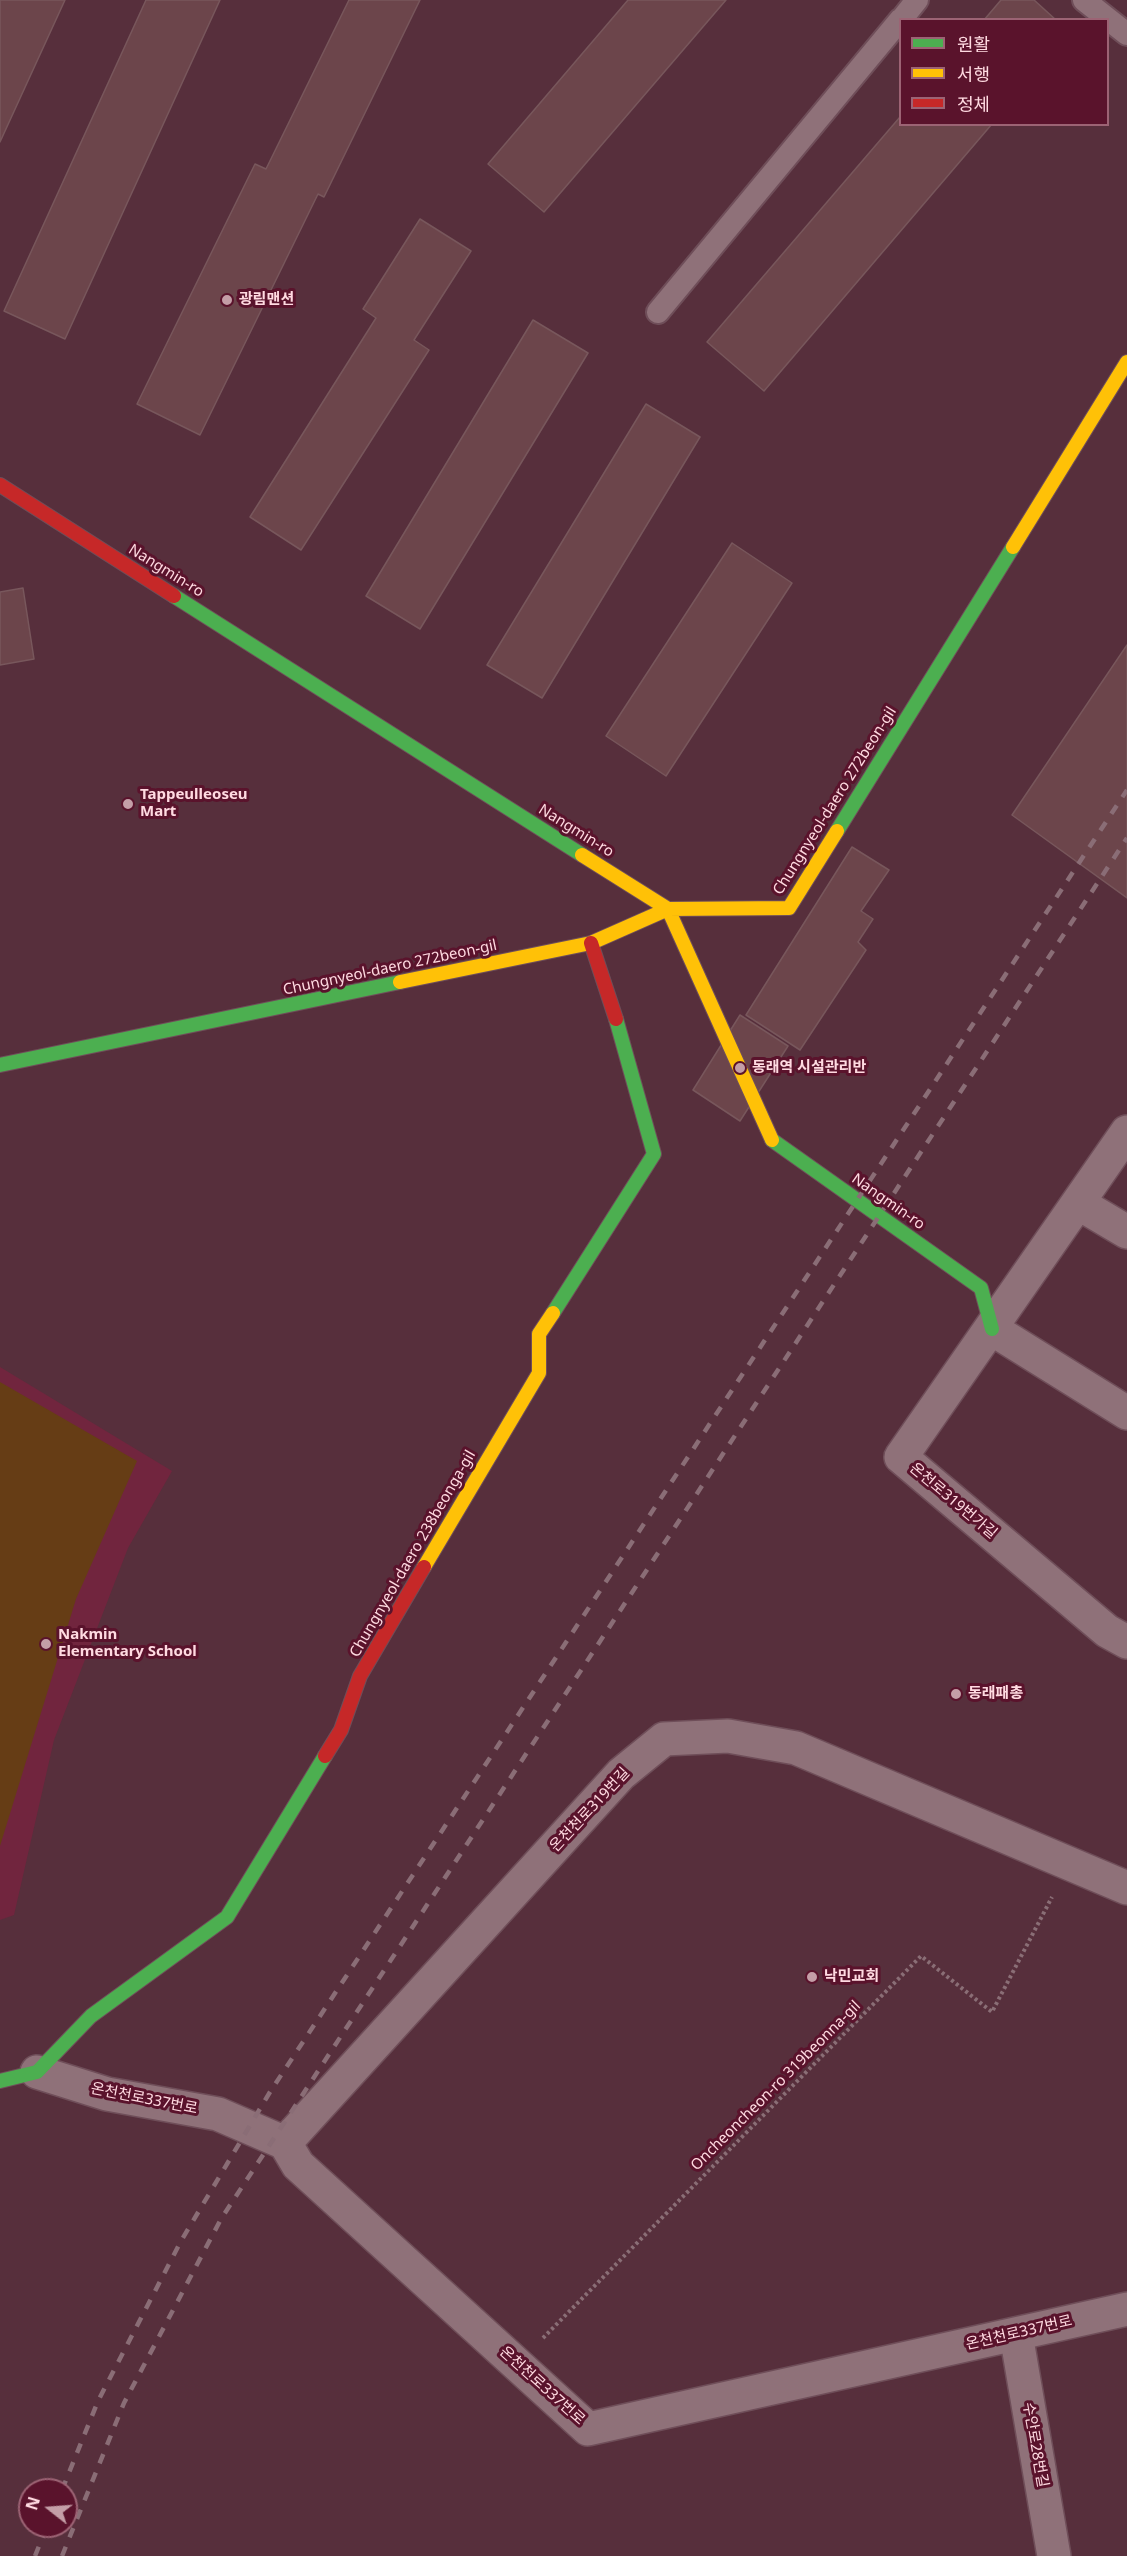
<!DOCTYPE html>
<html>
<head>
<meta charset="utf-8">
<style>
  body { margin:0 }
  #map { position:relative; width:1127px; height:2556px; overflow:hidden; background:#572f3c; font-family:"Noto Sans","Noto Sans KR",sans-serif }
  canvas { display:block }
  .legend { position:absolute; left:899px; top:18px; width:210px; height:108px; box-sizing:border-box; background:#5a132c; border:2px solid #9c6374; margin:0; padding:8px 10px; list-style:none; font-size:18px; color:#ffdae1 }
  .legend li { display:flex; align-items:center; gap:12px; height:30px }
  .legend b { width:30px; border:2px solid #9c6374 }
  .north { position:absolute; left:18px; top:2478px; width:60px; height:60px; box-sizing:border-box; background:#5a132c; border:2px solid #9c6374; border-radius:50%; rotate:287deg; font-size:16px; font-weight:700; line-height:24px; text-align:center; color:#ffdae1 }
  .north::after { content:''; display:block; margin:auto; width:21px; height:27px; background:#c49ea7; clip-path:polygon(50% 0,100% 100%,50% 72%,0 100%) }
</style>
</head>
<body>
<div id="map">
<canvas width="1127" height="2556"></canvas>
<ul class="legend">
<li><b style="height:8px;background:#4caf50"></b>원활</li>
<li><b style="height:8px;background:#ffc107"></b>서행</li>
<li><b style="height:8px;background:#c62828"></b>정체</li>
</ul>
<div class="north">N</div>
</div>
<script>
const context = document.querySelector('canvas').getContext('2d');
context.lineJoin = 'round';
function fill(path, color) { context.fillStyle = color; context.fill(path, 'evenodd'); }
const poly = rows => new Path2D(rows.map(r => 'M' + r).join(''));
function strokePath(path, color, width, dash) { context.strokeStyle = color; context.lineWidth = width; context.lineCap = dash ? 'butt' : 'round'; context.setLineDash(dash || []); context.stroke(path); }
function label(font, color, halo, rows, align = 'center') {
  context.font = font + ' "Noto Sans","Noto Sans KR",sans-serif'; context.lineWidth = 6; context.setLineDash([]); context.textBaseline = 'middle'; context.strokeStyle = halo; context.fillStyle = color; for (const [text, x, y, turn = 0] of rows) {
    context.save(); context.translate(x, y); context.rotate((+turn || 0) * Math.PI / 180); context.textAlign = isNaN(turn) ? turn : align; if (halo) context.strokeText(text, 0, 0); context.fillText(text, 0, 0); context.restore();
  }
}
fill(poly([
  [0,1367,172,1471,128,1548,54,1740,14,1915,0,1920]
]), '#71253e');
fill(poly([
  [0,1382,137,1461,76,1599,0,1846]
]), '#663d15');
const building = poly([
  [0,0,65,0,0,142,0,0],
  [146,0,220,0,65,339,4,311,146,0],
  [349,0,420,0,324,197,318,194,200,435,137,404,255,164,266,169,349,0],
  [628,0,726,0,544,212,488,164,628,0],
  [1001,0,1034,0,1056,20,984,20,1001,0],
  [900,117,900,124,992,124,764,391,707,342,900,117],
  [420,219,471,251,414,340,429,350,301,550,250,517,376,318,363,309,420,219],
  [533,320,588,353,420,629,366,596,533,320],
  [646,404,700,437,542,698,487,665,646,404],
  [732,543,792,583,666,776,606,736,732,543],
  [23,588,34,659,0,665,0,592,23,588],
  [1127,645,1127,898,1012,815,1127,645],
  [852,847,889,870,861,911,873,919,858,942,866,950,800,1050,746,1015,852,847],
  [740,1015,788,1046,740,1121,693,1090,740,1015]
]);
fill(building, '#6c454b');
strokePath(building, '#78575c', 1.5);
const lane = poly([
  [1084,0,1127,34],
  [901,20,917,0],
  [658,312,900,20]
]);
const street = poly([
  [1127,1132,901,1457,1107,1631,1127,1642],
  [1078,1203,1127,1232],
  [992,1329,1127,1413],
  [37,2072,107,2094,218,2114,285,2143,298,2165,588,2429,1127,2309],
  [285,2143,621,1774,664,1739,728,1736,796,1748,1127,1888],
  [1016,2334,1054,2556]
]);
const fast = poly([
  [174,596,582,855],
  [837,831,1013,547],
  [0,1065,400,982],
  [772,1140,981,1288,992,1329],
  [553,1313,654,1154,616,1019],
  [0,2081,37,2072,91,2016,227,1917,325,1756]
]);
const slow = poly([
  [1013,547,1127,362],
  [582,855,668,909,772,1140],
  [400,982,591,943,668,909,789,908,837,831],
  [424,1567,539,1373,539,1334,553,1313]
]);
const jam = poly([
  [0,485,174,596],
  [591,943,616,1019],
  [325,1756,341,1730,360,1676,424,1567]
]);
strokePath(lane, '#6f4e59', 26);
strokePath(street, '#6f4e59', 36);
strokePath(fast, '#6f4e59', 16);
strokePath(slow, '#6f4e59', 16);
strokePath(jam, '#6f4e59', 16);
strokePath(poly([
  [543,2338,921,1956,992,2012,1052,1897]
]), '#8a6e76', 4, [3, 3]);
strokePath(lane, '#8f7179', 22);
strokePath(street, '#8f7179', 33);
strokePath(fast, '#4caf50', 14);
strokePath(slow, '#ffc107', 14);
strokePath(jam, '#c62828', 14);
strokePath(poly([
  [62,2490,98,2401,181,2241,270,2092,1127,790],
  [35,2556,47,2526],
  [62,2556,124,2403,221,2219,1127,838]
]), '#8a6d76', 4.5, [10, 10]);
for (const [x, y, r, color] of [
  [227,300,6,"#c49ea7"],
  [128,804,6,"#c49ea7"],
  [740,1068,6,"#c49ea7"],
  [46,1644,6,"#c49ea7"],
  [956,1694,6,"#c49ea7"],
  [812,1977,6,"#c49ea7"]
]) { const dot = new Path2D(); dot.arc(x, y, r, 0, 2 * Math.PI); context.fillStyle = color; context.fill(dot); strokePath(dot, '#5a132c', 2); }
label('bold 15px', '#ffdae1', '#5a132c', [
  ["광림맨션",239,300],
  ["Tappeulleoseu",140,795],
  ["Mart",140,812],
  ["동래역 시설관리반",752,1068],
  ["Nakmin",58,1635],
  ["Elementary School",58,1652],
  ["동래패총",968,1694],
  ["낙민교회",824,1977]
], 'left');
label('15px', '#ffdae1', '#5a132c', [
  ["Nangmin-ro",166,571,32],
  ["Chungnyeol-daero 272beon-gil",835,801,-58],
  ["Nangmin-ro",576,831,32],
  ["Chungnyeol-daero 272beon-gil",390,968,-12],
  ["Nangmin-ro",888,1202,35],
  ["온천로319번가길",953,1501,40],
  ["Chungnyeol-daero 238beonga-gil",413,1554,-60],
  ["온천천로319번길",590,1810,-47],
  ["Oncheoncheon-ro 319beonna-gil",776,2086,-45],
  ["온천천로337번로",144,2099,11],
  ["온천천로337번로",1019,2333,-13],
  ["온천천로337번로",542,2386,42],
  ["수안로28번길",1035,2445,80]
]);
</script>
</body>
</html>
